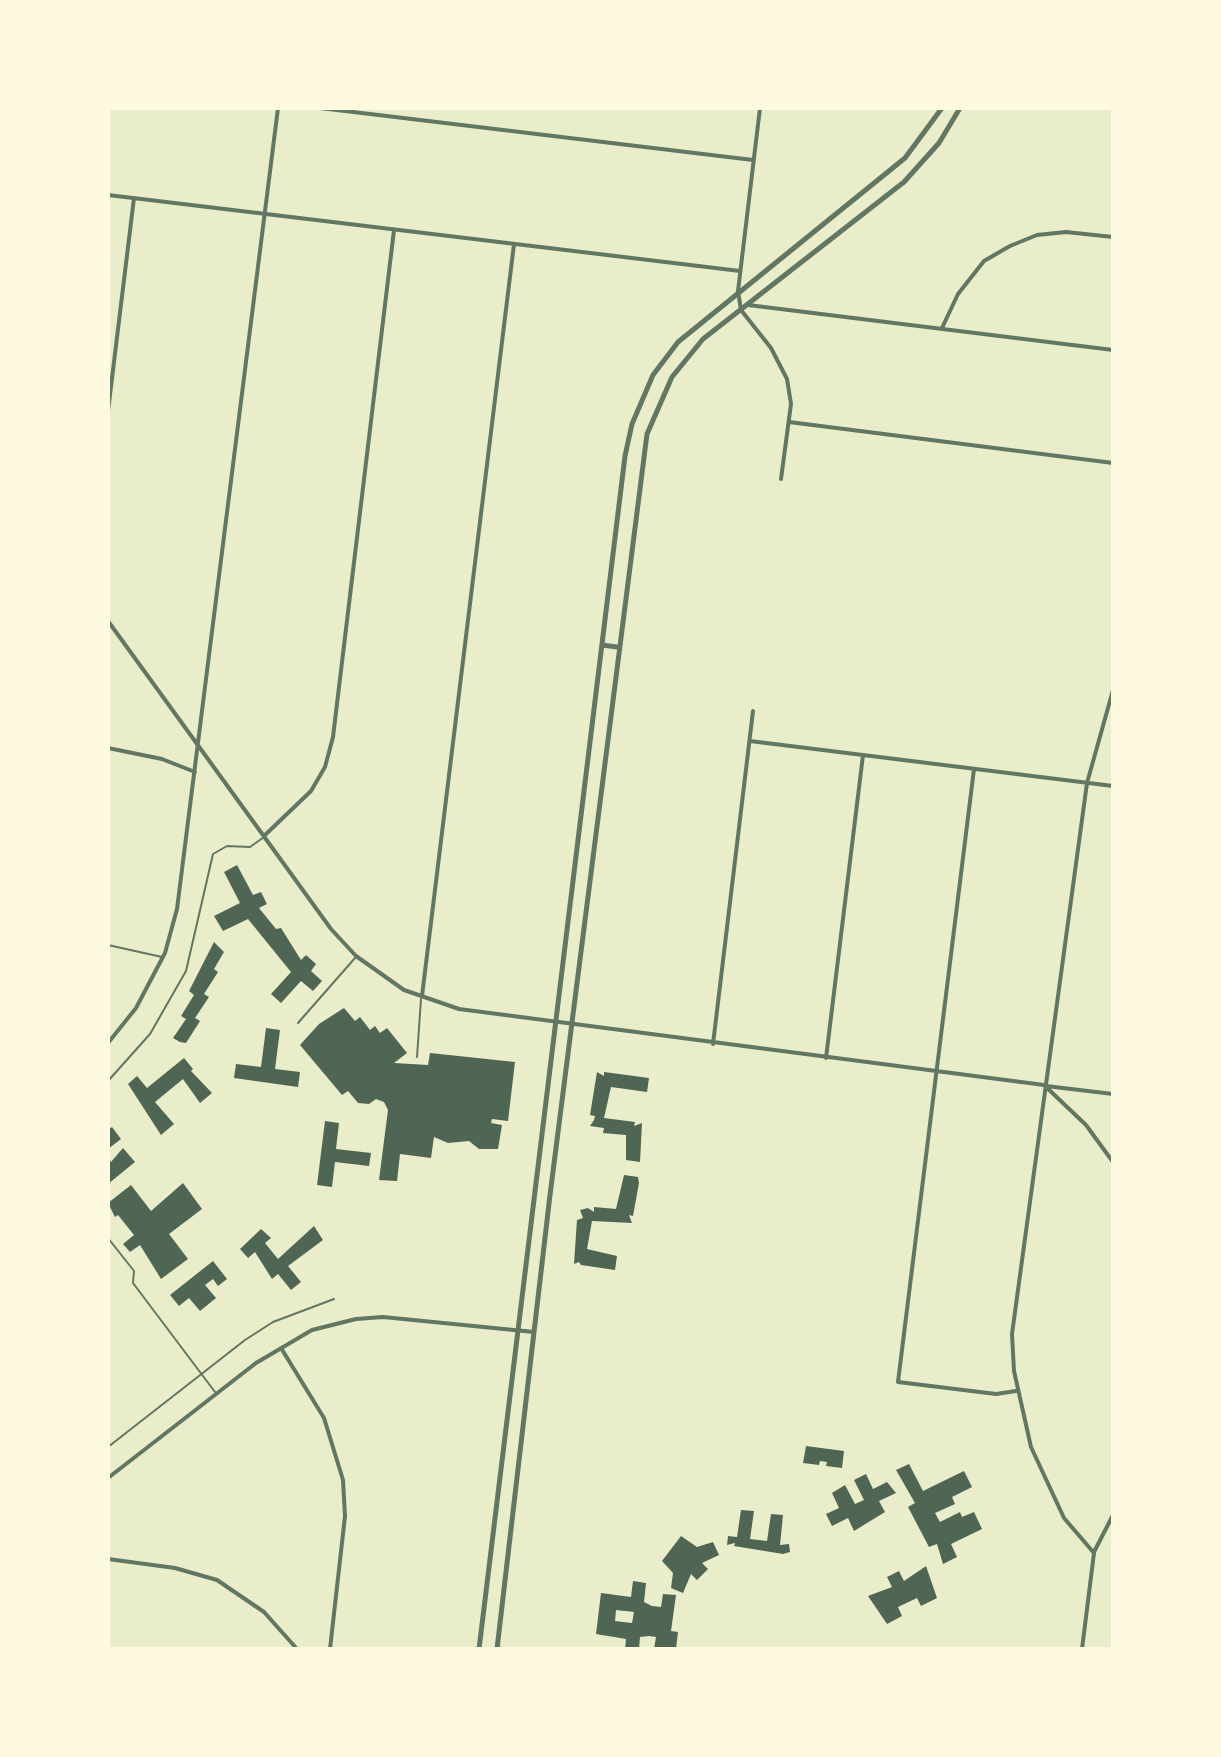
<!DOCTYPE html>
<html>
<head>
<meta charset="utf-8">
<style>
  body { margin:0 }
  #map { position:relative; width:1221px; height:1757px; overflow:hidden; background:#e9edc9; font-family:"Public Sans",sans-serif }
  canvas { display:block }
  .frame { position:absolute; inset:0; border:110px solid #fefae0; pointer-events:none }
</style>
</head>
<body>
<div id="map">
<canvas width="1221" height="1757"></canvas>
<div class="frame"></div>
</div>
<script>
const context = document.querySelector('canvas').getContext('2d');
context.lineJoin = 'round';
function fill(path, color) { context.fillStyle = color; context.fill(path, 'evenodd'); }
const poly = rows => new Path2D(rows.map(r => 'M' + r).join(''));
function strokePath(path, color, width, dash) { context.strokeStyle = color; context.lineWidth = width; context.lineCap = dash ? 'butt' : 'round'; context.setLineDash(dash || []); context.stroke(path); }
fill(poly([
  [237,865,253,895,261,892,267,904,259,908,276,929,281,928,301,960,306,955,316,964,311,971,322,981,313,991,301,981,281,1003,271,994,291,972,248,919,223,931,214,916,240,903,224,872],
  [214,942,224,952,214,969,218,972,204,994,209,997,195,1018,200,1021,186,1043,180,1042,173,1038,186,1019,181,1016,194,995,189,991],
  [344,1008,355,1021,360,1017,370,1030,375,1026,380,1033,387,1028,407,1053,394,1063,428,1065,430,1053,515,1062,508,1121,492,1119,491,1123,502,1125,498,1149,479,1149,469,1141,448,1143,434,1137,431,1158,400,1154,397,1181,379,1180,388,1110,384,1102,376,1099,369,1104,358,1103,348,1091,342,1095,300,1045,319,1024],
  [266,1028,280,1030,275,1069,300,1072,298,1087,234,1078,236,1064,261,1067],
  [184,1058,193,1069,191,1071,212,1093,200,1103,183,1079,155,1102,174,1124,161,1135,128,1084,137,1076,147,1088],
  [597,1072,604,1076,604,1072,649,1078,647,1092,611,1087,604,1118,635,1122,634,1126,642,1123,640,1162,626,1160,626,1135,603,1133,604,1128,590,1126,594,1120,595,1116,590,1115],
  [325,1121,339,1123,336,1149,371,1153,369,1166,335,1162,332,1187,317,1185],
  [112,1127,121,1139,108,1149,108,1130],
  [123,1148,135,1162,108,1184,108,1158,111,1162],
  [624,1175,638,1177,639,1183,633,1216,629,1215,632,1223,592,1221,587,1249,617,1256,615,1270,581,1265,579,1262,574,1264,577,1220,583,1218,580,1210,588,1208,594,1212,594,1207,616,1209],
  [183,1183,202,1209,169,1234,188,1259,161,1279,140,1245,130,1252,123,1244,134,1235,118,1215,115,1217,108,1203,131,1185,151,1211],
  [314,1226,323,1240,288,1266,301,1282,291,1290,278,1274,272,1279,255,1252,248,1258,240,1249,261,1229,271,1238,265,1243,278,1259],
  [213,1261,227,1279,218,1286,213,1279,205,1285,216,1298,200,1311,189,1298,179,1306,170,1295],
  [806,1446,844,1451,842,1468,826,1466,827,1462,820,1461,819,1465,803,1463],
  [909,1464,923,1491,964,1471,972,1487,952,1497,955,1504,935,1513,940,1522,960,1512,962,1517,974,1512,982,1529,951,1544,957,1557,943,1564,937,1544,929,1547,908,1507,915,1503,896,1470],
  [866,1474,873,1489,887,1482,896,1493,879,1501,885,1512,854,1531,848,1518,832,1526,826,1514,839,1508,832,1493,845,1485,855,1504,864,1500,854,1480],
  [741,1510,754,1511,750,1539,767,1541,771,1514,783,1515,780,1545,789,1544,790,1552,783,1554,734,1546,735,1543,727,1545,728,1536,737,1537],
  [681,1536,697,1547,713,1542,719,1555,702,1563,708,1569,697,1580,691,1574,683,1593,671,1588,673,1573,662,1561],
  [926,1566,937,1598,921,1606,917,1598,898,1607,902,1616,887,1624,868,1596,892,1587,887,1577,899,1571,904,1581],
  [633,1581,646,1583,644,1602,652,1606,661,1607,663,1594,676,1595,671,1631,678,1632,676,1649,654,1649,656,1637,649,1636,640,1637,639,1649,625,1649,626,1639,596,1634,601,1593,631,1597],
  [616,1610,634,1612,632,1623,615,1621]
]), '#4f6655');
strokePath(poly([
  [108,945,162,957],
  [298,1023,355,958],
  [417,1057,421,999],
  [108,1081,150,1034,186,971,213,854,227,846,250,847,264,837],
  [108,1238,134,1271,133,1283,215,1392],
  [108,1447,245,1340,273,1322,334,1299]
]), '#617663', 2);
strokePath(poly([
  [320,108,753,160],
  [760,108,738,291,741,310,771,348,787,379,791,404,781,479],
  [108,195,740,271],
  [748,305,1113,350],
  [942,328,958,294,984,261,1010,246,1037,235,1066,232,1113,237],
  [108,411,134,198],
  [789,422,1113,463],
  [108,621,331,929,356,956,404,990,459,1009,1044,1085,1086,1125,1113,1162],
  [750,741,1113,786],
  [108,748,162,759,195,772],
  [974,769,898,1382,996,1394,1016,1391],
  [265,835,311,791,325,767,333,737,394,230],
  [422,996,514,244],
  [108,1043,136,1008,165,953,177,909,278,108],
  [713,1044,753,711],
  [826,1058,863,755],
  [1046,1086,1113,1094],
  [281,1348,324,1418,343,1480,345,1516,330,1649],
  [108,1478,256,1363,312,1330,356,1319,383,1317,534,1332],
  [1094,1552,1113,1515],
  [108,1559,175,1568,217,1580,264,1612,297,1649],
  [1082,1649,1094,1553,1064,1518,1031,1447,1014,1371,1012,1334,1087,783,1113,690]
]), '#617663', 4);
strokePath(poly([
  [602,645,617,647],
  [479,1649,625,456,632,424,653,375,678,342,905,158,942,108],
  [497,1649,550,1195,647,434,672,377,703,339,904,182,939,143,960,108]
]), '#617663', 5);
</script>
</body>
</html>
